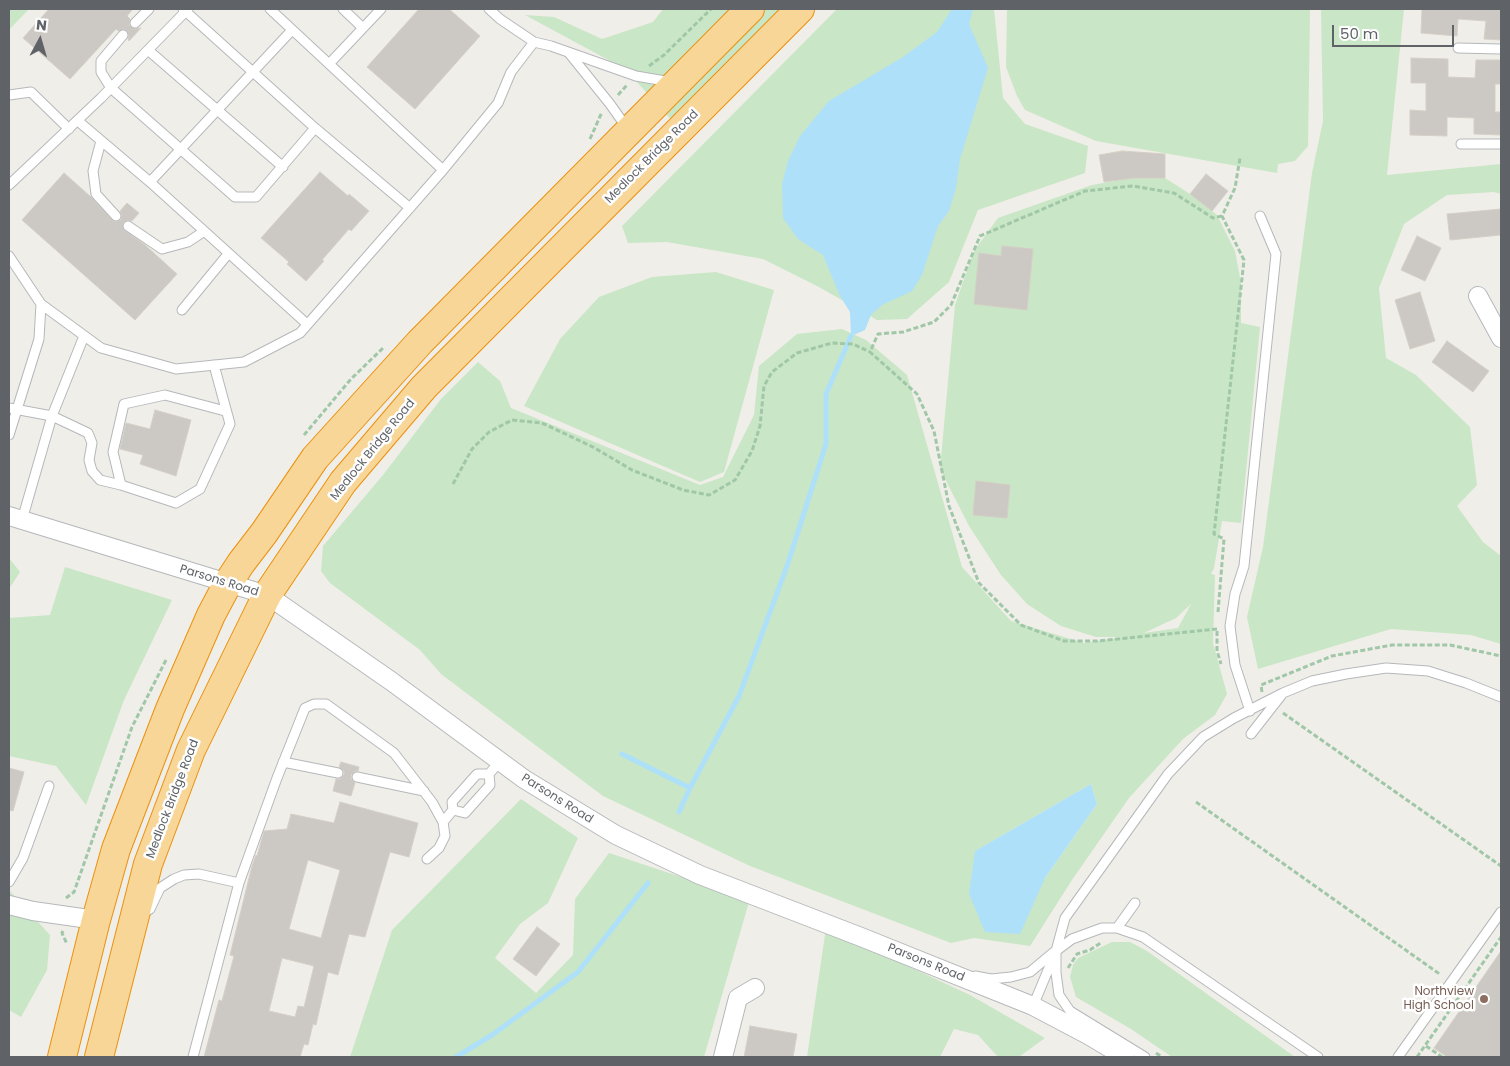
<!DOCTYPE html>
<html>
<head>
<meta charset="utf-8">
<style>
  body { margin:0 }
  #map { position:relative; width:1510px; height:1066px; overflow:hidden; background:#f0eee8; font-family:Poppins,sans-serif }
  canvas { display:block }
  .frame { position:absolute; inset:0; border:10px solid #5f6367; pointer-events:none }
  .north { position:absolute; left:15px; top:15px; width:50px; height:50px; -webkit-text-stroke:4px #fff; paint-order:stroke; rotate:6deg; font-size:14px; font-weight:700; line-height:20px; text-align:center; color:#5f6367 }
  .north::after { content:''; display:block; margin:auto; width:18px; height:22px; background:#5f6367; clip-path:polygon(50% 0,100% 100%,50% 72%,0 100%) }
  .scale { position:absolute; left:1332px; top:25px; width:122px; height:22px; box-sizing:border-box; border:2px solid #5f6367; border-top:0; padding-left:6px; font-size:15px; line-height:18px; white-space:nowrap; color:#5f6367; -webkit-text-stroke:4px #fff; paint-order:stroke }
</style>
</head>
<body>
<div id="map">
<canvas width="1510" height="1066"></canvas>
<div class="frame"></div>
<div class="north">N</div>
<div class="scale">50 m</div>
</div>
<script>
const context = document.querySelector('canvas').getContext('2d');
context.lineJoin = 'round';
function fill(path, color) { context.fillStyle = color; context.fill(path, 'evenodd'); }
const poly = rows => new Path2D(rows.map(r => 'M' + r).join(''));
function strokePath(path, color, width, dash) { context.strokeStyle = color; context.lineWidth = width; context.lineCap = dash ? 'butt' : 'round'; context.setLineDash(dash || []); context.stroke(path); }
function label(font, color, halo, rows, align = 'center') {
  context.font = font + ' Poppins,sans-serif'; context.lineWidth = 5; context.setLineDash([]); context.textBaseline = 'middle'; context.strokeStyle = halo; context.fillStyle = color; for (const [text, x, y, turn = 0] of rows) {
    context.save(); context.translate(x, y); context.rotate((+turn || 0) * Math.PI / 180); context.textAlign = isNaN(turn) ? turn : align; if (halo) context.strokeText(text, 0, 0); context.fillText(text, 0, 0); context.restore();
  }
}
fill(poly([
  [9,9,29,9,9,30],
  [663,9,785,9,676,125,625,69,525,15,554,17,602,39,653,22],
  [837,9,994,9,1003,98,1025,124,1088,146,1085,173,978,210,949,282,907,319,877,320,819,287,763,259,667,242,628,243,622,226],
  [1007,9,1310,9,1308,146,1295,161,1278,164,1277,173,1096,141,1025,110,1017,96,1006,67],
  [1321,9,1404,9,1387,175,1501,164,1501,194,1494,192,1447,195,1404,224,1379,288,1386,358,1416,375,1470,427,1477,485,1457,506,1483,542,1501,556,1501,644,1471,635,1391,629,1258,669,1247,617,1263,547,1312,173,1323,121],
  [1131,178,1165,178,1190,194,1217,215,1235,251,1241,283,1241,323,1260,327,1241,523,1222,521,1214,568,1211,574,1215,575,1213,643,1227,694,1215,715,1183,739,1129,798,1072,880,1030,946,974,938,951,943,750,866,603,796,441,674,420,650,330,583,321,571,323,546,383,475,441,399,478,362,500,381,511,408,700,485,723,477,754,415,759,366,797,334,842,329,866,340,907,375,962,567,1011,621,1084,643,1122,637,1096,637,1061,626,1027,604,1001,575,969,526,940,469,955,305,974,251,998,218,1092,185],
  [1191,604,1178,628,1144,633,1176,618],
  [1091,784,1097,804,1045,878,975,851],
  [716,272,774,290,724,472,700,482,524,406,560,339,599,297,652,277],
  [9,558,20,572,9,589],
  [65,567,172,600,124,700,86,805,56,766,9,756,9,618,50,615],
  [521,799,578,838,548,903,520,924,495,958,536,993,573,955,575,899,609,853,681,877,749,902,704,1057,350,1057,392,930],
  [9,890,50,935,47,970,21,1017,9,1010],
  [826,928,970,995,1045,1038,1019,1057,998,1057,978,1035,954,1029,940,1057,807,1057],
  [1112,942,1130,942,1147,951,1295,1057,1172,1057,1131,1029,1076,997,1070,977,1073,965,1078,958]
]), '#c9e6c6');
fill(poly([
  [952,9,973,9,969,24,988,68,960,159,956,188,949,211,938,226,922,275,912,291,882,305,871,315,865,330,851,336,850,312,840,296,823,255,798,239,783,218,782,184,788,161,800,136,829,101,903,57,937,32],
  [1091,784,1097,804,1045,878,1020,934,985,932,969,894,975,851]
]), '#aee0fa');
strokePath(poly([
  [622,754,690,788],
  [679,812,690,788,739,696,787,566,826,444,826,394,851,336],
  [456,1057,492,1035,578,972,648,883]
]), '#aee0fa', 5);
const building = poly([
  [49,9,133,9,127,16,130,19,129,25,134,29,141,28,129,41,128,39,129,36,127,31,124,29,118,31,116,29,70,79,23,38,49,9],
  [419,9,449,9,480,36,415,109,367,67,419,9],
  [1422,9,1501,9,1501,40,1484,39,1486,21,1458,19,1457,36,1421,33,1422,9],
  [1411,58,1448,59,1448,77,1475,78,1476,60,1501,60,1501,84,1495,84,1495,112,1501,112,1501,135,1474,134,1474,118,1447,117,1447,136,1410,135,1410,110,1426,111,1426,83,1411,83,1411,58],
  [1122,151,1165,154,1165,178,1134,178,1104,182,1099,155,1122,151],
  [320,172,348,196,349,194,369,211,351,231,349,229,322,260,324,261,306,281,287,264,289,262,261,238,320,172],
  [64,173,91,197,114,222,121,220,122,215,120,211,127,203,139,213,132,221,128,220,123,222,123,229,145,245,177,274,135,320,22,220,64,173],
  [1206,174,1228,191,1212,211,1190,194,1206,174],
  [1501,209,1501,235,1450,240,1447,214,1501,209],
  [1417,236,1441,248,1425,281,1401,270,1417,236],
  [1002,246,1033,249,1027,310,974,304,979,253,1001,256,1002,246],
  [1420,292,1435,341,1410,349,1395,300,1420,292],
  [1447,341,1489,371,1473,392,1432,362,1447,341],
  [155,410,191,420,176,476,140,464,143,455,120,449,126,423,150,429,155,410],
  [976,481,1010,485,1007,518,973,515,976,481],
  [341,762,359,767,358,771,355,771,351,775,351,779,355,783,351,796,333,791,336,779,340,779,344,775,344,771,339,767,341,762],
  [9,768,24,772,13,811,9,810,9,768],
  [340,802,418,823,409,857,390,852,365,937,349,934,338,975,328,972,316,1025,313,1024,308,1045,304,1044,300,1057,204,1057,219,1000,222,1001,234,956,230,955,252,866,256,855,257,856,264,831,287,829,291,814,334,823,340,802],
  [308,860,340,870,321,938,289,929,308,860],
  [282,958,314,966,304,1007,298,1006,295,1017,269,1011,282,958],
  [537,927,560,944,536,976,513,959,537,927],
  [1501,951,1501,1057,1447,1057,1434,1048,1501,951],
  [750,1026,797,1034,793,1057,744,1057,750,1026]
]);
fill(building, '#ccc9c4');
strokePath(building, '#d5cfc6', 1);
const lane = poly([
  [270,9,443,170],
  [343,9,363,28],
  [135,23,149,9],
  [123,35,101,61,101,72,111,88,235,197,256,197,315,128,183,9],
  [534,42,551,46,636,76,671,82],
  [1458,48,1501,49],
  [148,50,283,167],
  [569,53,610,104,627,128],
  [329,64,381,9],
  [9,95,31,92,69,129],
  [78,121,150,182,307,324],
  [315,128,410,208],
  [101,141,93,171,96,194,116,216],
  [1461,144,1501,144],
  [150,182,292,30],
  [9,185,101,98,188,9],
  [128,226,162,249,188,242,203,232],
  [9,256,41,304,101,348,176,369,244,362,300,333,443,170,498,103,511,72,534,42,500,19,489,9],
  [182,310,228,254],
  [214,365,230,424,200,489,176,503,121,485,113,452,124,404,165,395,225,411],
  [9,408,52,416,88,433,92,443,89,460,92,471,100,480,121,485],
  [9,435,39,339,41,304],
  [22,520,52,416,84,336],
  [1250,711,1235,665,1230,626,1235,594,1244,566,1276,254,1260,216],
  [1251,734,1283,693,1312,681,1346,674,1386,668,1428,671,1466,683,1501,697],
  [283,762,338,773],
  [357,777,424,791],
  [453,810,465,813,490,785,489,774,500,761],
  [443,822,453,810,452,802,477,774,489,774],
  [9,882,23,858,49,786],
  [142,914,150,909,160,888,174,879,184,875,199,874,239,883],
  [1117,928,1135,903],
  [975,976,991,979,1011,977,1030,972,1054,952],
  [1033,1006,1056,951,1072,939,1102,928,1117,928,1143,937,1318,1057],
  [193,1057,239,883,277,778,305,708,314,704,326,704,394,753,432,802,443,822,445,836,439,848,427,859],
  [1145,1057,1070,1011,1059,995,1056,973,1056,951,1065,918,1168,774,1203,737,1234,718,1283,693],
  [1398,1057,1501,912]
]);
const street = poly([
  [1478,296,1501,338],
  [9,516,267,595,391,681,524,779,616,835,700,875,861,937,1033,1006,1088,1035,1125,1057],
  [9,905,33,911,96,920],
  [723,1057,738,998,755,988]
]);
const highway = poly([
  [62,1057,96,920,116,849,170,709,211,615,228,583,241,563,264,533,315,458,420,342,750,9],
  [99,1057,148,864,191,750,267,595,343,482,424,387,800,9]
]);
strokePath(lane, '#b5b8bb', 11);
strokePath(street, '#b5b8bb', 20);
strokePath(highway, '#eb910e', 30);
strokePath(poly([
  [649,66,664,55,711,9],
  [618,95,627,85],
  [590,139,602,112],
  [304,435,351,379,384,347],
  [453,484,472,449,489,432,512,420,542,423,593,447,632,470,683,490,709,495,735,480,752,451,760,426,764,386,772,372,797,353,832,343,853,344,870,352],
  [1218,612,1224,539,1214,534,1244,260,1222,216,1235,188,1240,158],
  [1217,629,1097,641,1064,641,1021,625,979,583,949,506,934,431,917,394,870,352,878,334,903,332,934,322,951,305,980,236,1085,191,1133,186,1174,193,1213,218,1222,216],
  [1217,631,1217,651,1221,664],
  [1262,692,1261,685,1332,656,1392,645,1450,645,1501,656],
  [1283,713,1501,866],
  [1196,802,1441,975],
  [66,898,74,892,132,727,166,660],
  [63,931,62,933,67,944],
  [1068,968,1077,954,1090,950,1102,942],
  [1426,1046,1442,1057],
  [1156,1053,1162,1057],
  [1417,1057,1501,937]
]), '#a0c7a8', 3, [5, 2.5]);
strokePath(lane, '#fff', 9);
strokePath(street, '#fff', 18);
strokePath(highway, '#f7d698', 28);
for (const [x, y, r, color] of [
  [1484,999,5,"#8d6e63"]
]) { const dot = new Path2D(); dot.arc(x, y, r, 0, 2 * Math.PI); context.fillStyle = color; context.fill(dot); strokePath(dot, '#fff', 2); }
label('12px', '#5f6367', '#fff', [
  ["Medlock Bridge Road",652,157,-45],
  ["Medlock Bridge Road",373,450,-51],
  ["Parsons Road",219,581,17],
  ["Medlock Bridge Road",173,799,-69],
  ["Parsons Road",557,799,32],
  ["Parsons Road",926,963,22]
]);
label('12px', '#785e54', '#fff', [
  ["Northview",1474,992],
  ["High School",1474,1006]
], 'right');
</script>
</body>
</html>
